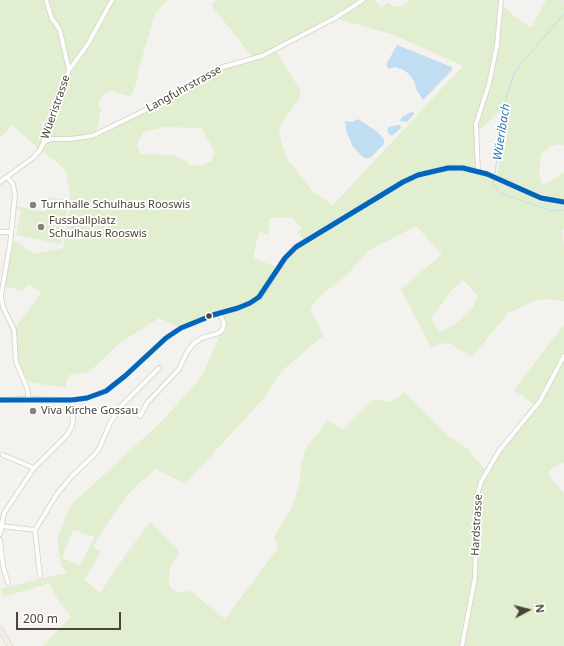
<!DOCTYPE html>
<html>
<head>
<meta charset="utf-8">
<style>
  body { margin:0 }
  #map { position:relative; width:564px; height:646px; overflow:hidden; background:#f4f2ee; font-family:"Noto Sans",sans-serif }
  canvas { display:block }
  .north { position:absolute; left:508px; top:590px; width:40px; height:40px; -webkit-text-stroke:3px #fff; paint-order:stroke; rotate:83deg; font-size:11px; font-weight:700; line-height:16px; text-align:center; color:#4b4439 }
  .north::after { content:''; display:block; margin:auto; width:14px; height:18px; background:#4b4439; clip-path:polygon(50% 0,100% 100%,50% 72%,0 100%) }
  .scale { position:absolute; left:16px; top:612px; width:105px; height:18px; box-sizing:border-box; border:2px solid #4b4439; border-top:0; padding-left:5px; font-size:12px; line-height:14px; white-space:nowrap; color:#4b4439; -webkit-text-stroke:3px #fff; paint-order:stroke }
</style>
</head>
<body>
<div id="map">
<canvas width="564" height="646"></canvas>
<div class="north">N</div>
<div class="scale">200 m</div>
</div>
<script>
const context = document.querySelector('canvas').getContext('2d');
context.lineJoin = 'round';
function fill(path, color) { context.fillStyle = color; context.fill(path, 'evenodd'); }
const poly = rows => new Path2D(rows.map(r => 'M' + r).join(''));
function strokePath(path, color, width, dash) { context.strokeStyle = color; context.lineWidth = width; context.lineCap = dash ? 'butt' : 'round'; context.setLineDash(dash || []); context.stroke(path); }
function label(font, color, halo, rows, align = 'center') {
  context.font = font + ' "Noto Sans",sans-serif'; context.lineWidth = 3.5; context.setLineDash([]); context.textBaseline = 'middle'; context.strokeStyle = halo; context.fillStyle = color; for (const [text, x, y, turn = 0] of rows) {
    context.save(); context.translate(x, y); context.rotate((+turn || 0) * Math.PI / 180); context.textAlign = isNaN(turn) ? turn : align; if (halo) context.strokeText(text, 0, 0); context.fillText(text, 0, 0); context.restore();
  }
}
fill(poly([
  [0,0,167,0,155,14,137,75,139,76,131,97,111,91,105,93,101,98,98,106,101,107,97,131,98,133,151,108,223,67,254,59,211,5,216,0,375,0,381,8,388,3,394,6,401,7,408,2,409,0,501,0,501,4,514,16,531,28,546,0,564,0,564,145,559,144,550,146,541,154,539,170,542,184,551,181,564,172,564,229,562,230,564,246,564,301,544,299,537,300,508,313,472,357,450,343,439,344,431,348,401,289,442,254,416,226,368,251,347,275,319,297,310,309,324,336,320,338,282,371,276,379,265,397,185,484,156,469,137,485,127,496,105,527,93,547,101,552,84,580,100,593,127,553,150,522,176,547,178,551,178,556,170,568,169,576,169,584,171,588,173,590,179,592,187,591,192,592,225,619,278,548,274,537,292,507,300,482,301,464,306,448,328,420,343,430,374,399,390,402,405,392,447,435,468,449,486,471,536,406,514,390,564,325,564,463,559,464,549,471,552,480,564,493,564,646,43,646,71,617,58,600,49,583,4,597,0,589,47,577,67,573,61,565,57,540,68,511,72,504,159,424,198,381,203,374,219,337,219,333,224,324,220,313,184,329,159,318,120,343,89,372,69,375,65,388,28,382,18,363,16,327,41,293,29,284,23,291,4,286,14,240,34,254,63,248,71,201,66,172,58,163,40,150,12,125,0,138],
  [335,18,394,35,463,66,333,205,313,192,287,159,281,141,279,129,283,121,300,98,300,90,275,49],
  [500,111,505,112,497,178,478,171,476,131,483,127],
  [164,127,201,128,215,152,212,161,201,166,191,165,183,159,172,155,140,154,137,145,143,132],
  [292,217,301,228,298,233,305,241,285,258,279,268,253,258,259,232,269,235,269,218],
  [463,280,478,296,472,309,459,321,440,333,431,319,452,290],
  [73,530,95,537,80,565,62,558],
  [48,197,69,201,61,244,16,235,21,210,17,209,17,206,45,212]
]), '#e1eecf');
fill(poly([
  [397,45,452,67,452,70,423,100,416,89,415,83,410,75,404,70,395,67,389,69,387,67,387,63],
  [413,111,414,114,407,122,400,121,402,117],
  [358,119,376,131,384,139,384,144,370,158,364,158,353,147,347,133,345,121,352,122],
  [398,125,401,126,401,128,392,136,389,134,387,130,389,127],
  [74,226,78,234,74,238,70,238,67,235,68,231]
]), '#c0ddf1');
strokePath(poly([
  [495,173,502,116,507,95,514,74,521,64,564,14],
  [493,181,493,184,500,193,523,201],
  [527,202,552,211,564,210]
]), '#c0ddf1', 1);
const minor = poly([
  [46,0,52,19,56,24,60,31,69,70],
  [44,142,51,139,71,139,92,136,150,108,223,67,262,56,335,18,363,0],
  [478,171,476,124,489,84,497,45,501,0],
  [7,177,13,184,15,195,10,244,1,296,3,307,14,330,16,362,27,388,29,399],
  [0,182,34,157,40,150,44,142,44,136,48,124,69,70,88,44,112,0],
  [0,232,11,232],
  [0,400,24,399,72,400,87,398,106,391,125,376,166,338,181,328,213,315,238,308,250,303,259,297,266,288,285,258,296,247,403,182,418,175,448,168,463,168,487,174,541,198,564,202],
  [140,416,147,403,179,369,187,352,194,343,202,338,219,333,223,329,224,324,220,313],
  [3,455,34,468],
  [1,526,35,530],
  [0,534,4,513,34,468,67,435,72,426,73,418,72,400],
  [0,540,3,566,8,583],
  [40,576,35,530,57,494,72,476,94,455,99,449,110,423,123,404,159,368],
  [462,646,475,578,477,507,478,492,481,482,499,451,540,401,564,356]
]);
const major = poly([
  [0,629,10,646]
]);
strokePath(minor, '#d2d0cb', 5.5);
strokePath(major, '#d6cebb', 6);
strokePath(minor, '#fdfdfc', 4);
strokePath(major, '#f2efe6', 5);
strokePath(poly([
  [0,400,72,400,87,398,106,391,125,376,166,338,181,328,213,315,238,308,250,303,259,297,285,258,296,247,403,182,418,175,448,168,463,168,487,174,541,198,564,202]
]), '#0065bd', 5);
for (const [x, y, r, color] of [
  [33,205,4,"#868178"],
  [41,227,4,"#868178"],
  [209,316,3.5,"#4b4439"],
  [33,411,4,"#868178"]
]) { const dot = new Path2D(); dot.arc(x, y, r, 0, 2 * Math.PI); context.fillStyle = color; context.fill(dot); strokePath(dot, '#fff', 1.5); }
label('11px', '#4b4439', '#fff', [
  ["Langfuhrstrasse",184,89,-29],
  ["Wüeristrasse",56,107,-71],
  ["Hardstrasse",477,525,-87]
]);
label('11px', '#4b4439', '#fff', [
  ["Turnhalle Schulhaus Rooswis",41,205],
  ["Fussballplatz",49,221],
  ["Schulhaus Rooswis",49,234],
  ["Viva Kirche Gossau",41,411]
], 'left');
label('italic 12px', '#2e7ab2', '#fff', [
  ["Wüeribach",502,132,-81]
]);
</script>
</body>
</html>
